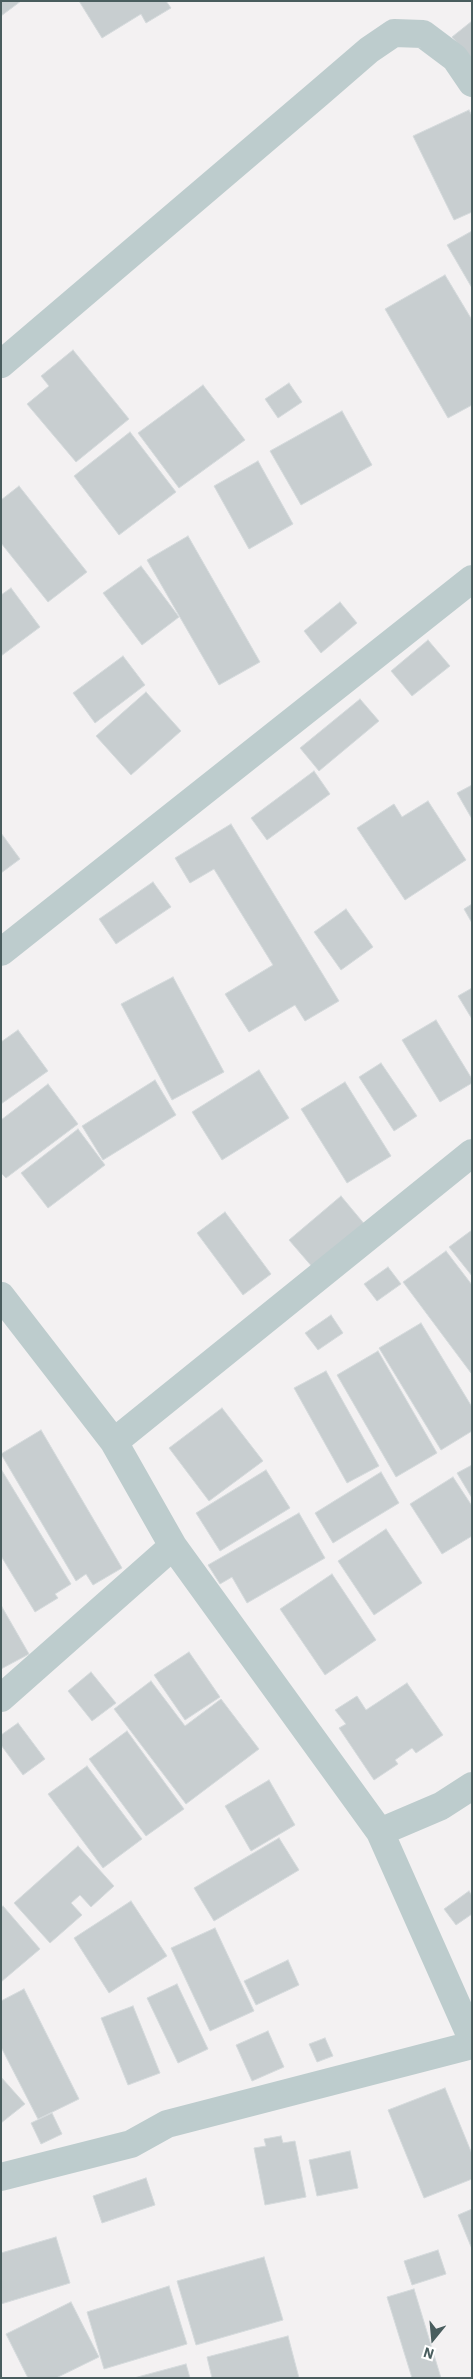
<!DOCTYPE html>
<html>
<head>
<meta charset="utf-8">
<style>
  body { margin:0 }
  #map { position:relative; width:473px; height:2379px; overflow:hidden; background:#f3f1f2; font-family:"IBM Plex Sans",sans-serif }
  canvas { display:block }
  .frame { position:absolute; inset:0; border:2px solid #495d5e; pointer-events:none }
  .north { position:absolute; left:408px; top:2314px; width:50px; height:50px; -webkit-text-stroke:4px #fff; paint-order:stroke; rotate:197deg; font-size:14px; font-weight:700; line-height:20px; text-align:center; color:#495d5e }
  .north::after { content:''; display:block; margin:auto; width:18px; height:22px; background:#495d5e; clip-path:polygon(50% 0,100% 100%,50% 72%,0 100%) }
</style>
</head>
<body>
<div id="map">
<canvas width="473" height="2379"></canvas>
<div class="frame"></div>
<div class="north">N</div>
</div>
<script>
const context = document.querySelector('canvas').getContext('2d');
context.lineJoin = 'round';
function fill(path, color) { context.fillStyle = color; context.fill(path, 'evenodd'); }
const poly = rows => new Path2D(rows.map(r => 'M' + r).join(''));
function strokePath(path, color, width, dash) { context.strokeStyle = color; context.lineWidth = width; context.lineCap = dash ? 'butt' : 'round'; context.setLineDash(dash || []); context.stroke(path); }
const building = poly([
  [1,1,21,1,1,16,1,1],
  [79,1,166,1,171,8,146,23,141,14,102,38,79,1],
  [472,21,472,60,452,37,472,21],
  [469,110,472,116,472,212,454,220,413,136,469,110],
  [472,231,472,288,447,245,472,231],
  [445,275,472,320,472,405,448,418,385,309,445,275],
  [73,350,129,419,76,462,27,404,49,386,41,376,73,350],
  [289,383,302,402,278,418,265,399,289,383],
  [203,385,245,440,179,488,138,433,203,385],
  [342,411,372,465,301,505,270,451,342,411],
  [130,432,176,492,119,535,74,476,130,432],
  [258,461,293,524,249,549,214,486,258,461],
  [19,486,87,572,48,602,1,543,1,500,19,486],
  [188,536,260,662,219,685,147,560,188,536],
  [141,566,179,617,142,645,103,593,141,566],
  [11,588,40,627,1,656,1,595,11,588],
  [340,602,357,623,321,653,304,631,340,602],
  [428,640,450,666,412,696,391,671,428,640],
  [123,656,145,685,95,723,73,693,123,656],
  [146,692,181,731,131,775,96,736,146,692],
  [360,699,379,721,319,771,300,748,360,699],
  [314,771,330,794,267,840,251,818,314,771],
  [472,785,472,819,457,793,472,785],
  [428,801,466,860,405,900,357,828,394,804,402,817,428,801],
  [231,824,339,1001,305,1021,295,1005,249,1032,225,994,273,965,214,869,190,883,175,858,231,824],
  [1,833,20,859,1,873,1,833],
  [153,882,171,907,116,944,99,919,153,882],
  [472,904,472,923,464,909,472,904],
  [346,909,373,947,341,970,314,932,346,909],
  [173,977,224,1072,172,1100,121,1004,173,977],
  [472,988,472,1019,458,996,472,988],
  [436,1020,472,1079,472,1083,440,1102,402,1040,436,1020],
  [18,1030,48,1071,1,1104,1,1042,18,1030],
  [381,1063,417,1116,394,1131,359,1077,381,1063],
  [259,1070,289,1118,222,1160,192,1112,259,1070],
  [155,1080,176,1115,103,1160,82,1126,155,1080],
  [345,1082,391,1156,347,1183,301,1109,345,1082],
  [48,1084,78,1124,6,1178,1,1173,1,1120,48,1084],
  [78,1129,105,1165,48,1208,21,1173,78,1129],
  [341,1196,366,1226,314,1269,289,1240,341,1196],
  [225,1212,271,1274,243,1295,197,1233,225,1212],
  [472,1230,472,1276,449,1247,472,1230],
  [446,1251,472,1285,471,1373,403,1282,446,1251],
  [388,1267,401,1284,377,1301,364,1284,388,1267],
  [331,1315,343,1333,318,1350,305,1333,331,1315],
  [421,1323,472,1407,472,1431,441,1450,379,1348,421,1323],
  [378,1351,437,1453,396,1477,337,1375,378,1351],
  [326,1371,379,1466,347,1483,294,1388,326,1371],
  [222,1408,263,1461,209,1501,169,1448,222,1408],
  [41,1430,122,1568,93,1585,86,1574,76,1581,1,1454,41,1430],
  [472,1465,472,1498,457,1473,472,1465],
  [1,1469,71,1584,55,1594,58,1598,35,1612,1,1556,1,1469],
  [266,1470,290,1508,220,1551,196,1513,266,1470],
  [381,1472,399,1503,333,1543,315,1513,381,1472],
  [453,1477,472,1506,472,1536,442,1554,410,1504,453,1477],
  [299,1513,325,1558,247,1603,232,1577,220,1584,208,1565,299,1513],
  [386,1529,422,1583,374,1615,338,1561,386,1529],
  [332,1574,376,1640,325,1675,280,1609,332,1574],
  [2,1607,29,1654,1,1669,1,1608,2,1607],
  [189,1652,220,1697,185,1720,154,1675,189,1652],
  [91,1672,116,1703,92,1721,68,1691,91,1672],
  [151,1681,185,1726,221,1699,259,1749,186,1804,114,1709,151,1681],
  [407,1683,443,1735,416,1753,412,1748,395,1760,398,1764,374,1780,339,1728,346,1724,335,1710,357,1696,366,1710,407,1683],
  [18,1723,45,1759,23,1775,1,1745,1,1735,18,1723],
  [127,1731,184,1809,146,1836,89,1759,127,1731],
  [87,1766,142,1839,103,1868,48,1794,87,1766],
  [269,1780,295,1825,251,1851,225,1806,269,1780],
  [279,1838,299,1870,214,1921,194,1888,279,1838],
  [78,1846,114,1886,91,1907,80,1895,71,1903,82,1915,50,1943,14,1903,78,1846],
  [469,1891,472,1896,472,1914,456,1925,444,1909,469,1891],
  [131,1901,167,1956,109,1993,74,1938,131,1901],
  [3,1906,40,1949,1,1982,1,1908,3,1906],
  [215,1928,254,2011,210,2031,171,1948,215,1928],
  [288,1960,299,1985,256,2005,244,1981,288,1960],
  [177,1984,208,2049,178,2063,147,1998,177,1984],
  [24,1989,79,2099,38,2119,1,2047,1,2001,24,1989],
  [133,2006,160,2073,128,2085,101,2018,133,2006],
  [268,2031,284,2067,252,2081,236,2045,268,2031],
  [325,2038,333,2056,317,2062,309,2044,325,2038],
  [1,2077,25,2104,1,2123,1,2077],
  [445,2088,472,2154,472,2179,424,2198,388,2110,445,2088],
  [52,2113,62,2134,41,2144,31,2123,52,2113],
  [281,2136,283,2143,295,2141,306,2197,265,2205,254,2148,266,2146,264,2139,281,2136],
  [350,2151,358,2188,317,2196,309,2160,350,2151],
  [146,2178,155,2205,102,2223,93,2196,146,2178],
  [472,2209,472,2249,458,2215,472,2209],
  [56,2237,70,2283,1,2304,1,2253,56,2237],
  [438,2250,446,2274,412,2285,404,2261,438,2250],
  [264,2257,283,2320,196,2345,177,2281,264,2257],
  [169,2286,187,2344,104,2369,87,2312,169,2286],
  [414,2289,441,2378,412,2378,387,2297,414,2289],
  [71,2302,99,2357,56,2378,28,2378,6,2334,71,2302],
  [288,2336,299,2378,212,2378,207,2357,288,2336],
  [186,2364,190,2378,134,2378,186,2364]
]);
fill(building, '#c8ced0');
strokePath(building, '#d5dadc', 1);
strokePath(poly([
  [1,364,318,94,369,50,394,33,423,34,455,58,472,83],
  [1,952,472,579],
  [1,1296,114,1442,173,1546,380,1832,472,2039],
  [114,1442,472,1153],
  [1,1698,173,1546],
  [380,1832,441,1806,472,1786],
  [1,2177,131,2144,167,2124,472,2045]
]), '#bdcccd', 28);
</script>
</body>
</html>
